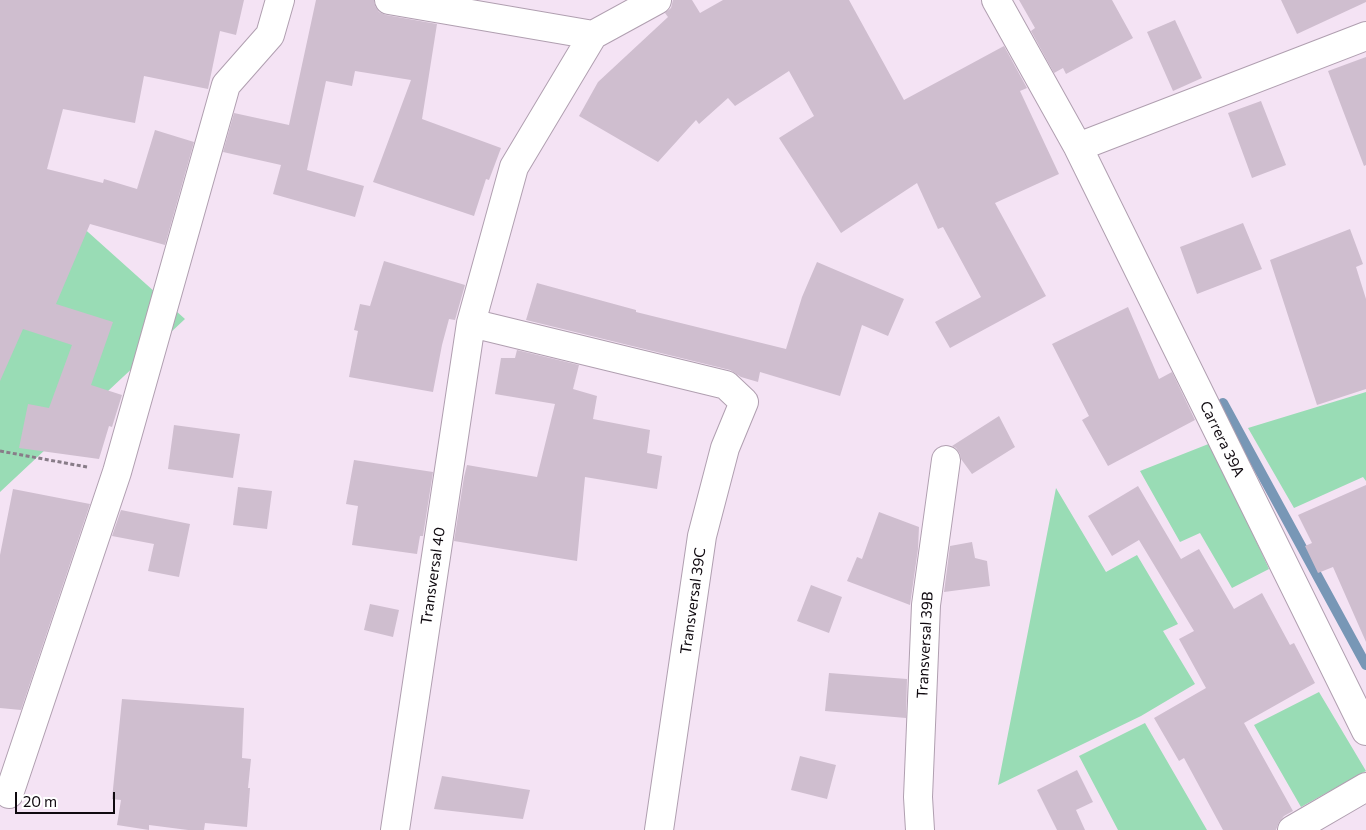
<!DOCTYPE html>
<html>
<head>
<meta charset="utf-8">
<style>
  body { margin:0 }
  #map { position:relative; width:1366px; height:830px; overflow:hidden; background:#f4e3f4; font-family:Commissioner,sans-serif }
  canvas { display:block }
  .scale { position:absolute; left:15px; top:792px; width:100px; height:22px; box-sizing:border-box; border:2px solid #0f090f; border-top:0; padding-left:6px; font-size:15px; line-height:18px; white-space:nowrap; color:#0f090f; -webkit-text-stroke:4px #fff; paint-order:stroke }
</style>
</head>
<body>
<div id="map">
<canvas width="1366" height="830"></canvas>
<div class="scale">20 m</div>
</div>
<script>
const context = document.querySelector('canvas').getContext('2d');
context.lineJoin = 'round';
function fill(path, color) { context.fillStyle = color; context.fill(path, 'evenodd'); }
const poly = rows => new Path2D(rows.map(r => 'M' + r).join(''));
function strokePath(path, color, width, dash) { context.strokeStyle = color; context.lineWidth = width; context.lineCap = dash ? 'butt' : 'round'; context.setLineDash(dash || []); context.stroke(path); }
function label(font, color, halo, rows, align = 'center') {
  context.font = font + ' Commissioner,sans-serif'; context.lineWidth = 4; context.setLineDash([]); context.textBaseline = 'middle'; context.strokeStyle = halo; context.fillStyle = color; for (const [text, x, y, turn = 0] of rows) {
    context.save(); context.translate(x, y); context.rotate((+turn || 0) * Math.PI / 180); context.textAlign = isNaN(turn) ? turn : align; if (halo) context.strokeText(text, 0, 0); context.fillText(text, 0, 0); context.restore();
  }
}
fill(poly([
  [0,179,69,215,185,319,0,492],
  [1366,392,1366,481,1363,477,1294,508,1248,428],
  [1211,443,1269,569,1232,588,1200,533,1180,542,1140,471],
  [1056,488,1106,572,1137,555,1178,624,1163,631,1195,684,1141,716,998,785],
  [1319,692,1366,771,1301,807,1254,725],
  [1145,723,1207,830,1118,830,1079,756]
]), '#99dcb5');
strokePath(poly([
  [1223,403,1366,665]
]), '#7897b6', 10);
fill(poly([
  [0,0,244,0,236,35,220,31,208,89,144,76,135,123,63,109,47,169,103,183,104,179,137,189,155,130,194,142,165,245,90,224,56,304,113,322,91,385,122,395,112,427,109,426,99,459,19,448,28,404,49,408,72,345,23,329,0,381],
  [316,0,374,0,375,6,379,12,386,15,437,24,422,119,501,148,489,180,486,179,474,216,373,182,411,80,355,71,352,86,326,81,307,170,364,186,355,217,273,194,281,165,223,152,234,113,289,125],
  [673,0,692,0,700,13,723,0,849,0,904,100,1004,46,1027,88,1020,91,1059,174,995,203,1046,296,950,348,935,322,981,297,943,227,938,229,917,183,841,233,779,138,814,116,789,71,735,106,728,98,699,124,696,120,658,162,579,116,598,82,668,17,665,13,671,8],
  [1019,0,1112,0,1133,38,1066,74,1063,68,1054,73,1031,31,1035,28],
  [1281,0,1366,0,1366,2,1297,34],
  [1175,20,1202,78,1173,91,1147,32],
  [1366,57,1366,165,1364,166,1328,71],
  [1261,101,1286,165,1252,178,1228,113],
  [1243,223,1262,269,1197,294,1180,247],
  [1350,229,1363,264,1356,267,1366,299,1366,389,1317,405,1270,260],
  [384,261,465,285,455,320,449,319,442,345,433,392,349,377,358,331,354,330,360,304,370,306],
  [817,262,904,299,888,336,862,325,840,396,760,372,758,382,741,377,730,370,526,320,537,283,636,310,636,312,786,349,802,297],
  [1128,307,1159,379,1172,372,1195,420,1108,466,1082,420,1089,416,1052,344],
  [517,350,579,365,573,389,597,396,593,419,650,430,647,453,662,456,657,489,585,477,577,561,454,541,464,477,467,465,537,477,555,404,495,394,501,358,515,358],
  [999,416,1015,447,972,474,961,459,960,454,956,448,952,446],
  [174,425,240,434,233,478,168,469],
  [354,460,433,472,423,536,420,536,417,554,352,545,358,506,346,504],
  [1366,485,1366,642,1333,567,1318,573,1305,546,1312,543,1298,515],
  [1138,486,1181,559,1199,549,1234,609,1262,593,1290,645,1294,643,1315,683,1244,723,1293,811,1284,816,1279,822,1276,830,1223,830,1184,758,1179,761,1154,718,1206,688,1179,639,1194,631,1139,540,1112,556,1088,516],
  [238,487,272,491,267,529,233,525],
  [13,489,90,504,21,710,0,708,0,555],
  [121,510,190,524,179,577,148,571,154,544,112,536],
  [879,512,919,527,918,549,910,605,847,581,857,557,862,559],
  [972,542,975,558,987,561,990,586,944,592,950,546],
  [811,585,842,597,829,633,797,621],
  [370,604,399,610,393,637,364,630],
  [829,673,907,679,906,718,825,711],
  [122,699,244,708,242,758,251,759,248,788,250,788,247,827,205,823,204,830,188,830,149,825,149,830,117,825,121,800,112,799],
  [800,756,836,765,827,799,791,790],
  [1077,770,1093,802,1076,810,1085,830,1057,830,1037,790],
  [442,776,530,790,523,819,434,809]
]), '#cfbecf');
const street = poly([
  [389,0,593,35],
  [996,0,1078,147,1366,731],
  [1078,147,1366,36],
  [471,323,726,385,744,402,725,448,702,536,659,830],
  [9,794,117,472,226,85,270,35,280,0],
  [395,830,471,323,514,167,593,35,657,0],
  [920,830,918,797,926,605,946,460],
  [1292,830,1366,787]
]);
strokePath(street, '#b09fb0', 30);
strokePath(poly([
  [0,451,87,467]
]), '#887c88', 3, [4, 2.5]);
strokePath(street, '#fff', 28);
label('15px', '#0f090f', '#fff', [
  ["Carrera 39A",1222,439,64],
  ["Transversal 40",433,576,-82],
  ["Transversal 39C",693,601,-82],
  ["Transversal 39B",925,645,-87]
]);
</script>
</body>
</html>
